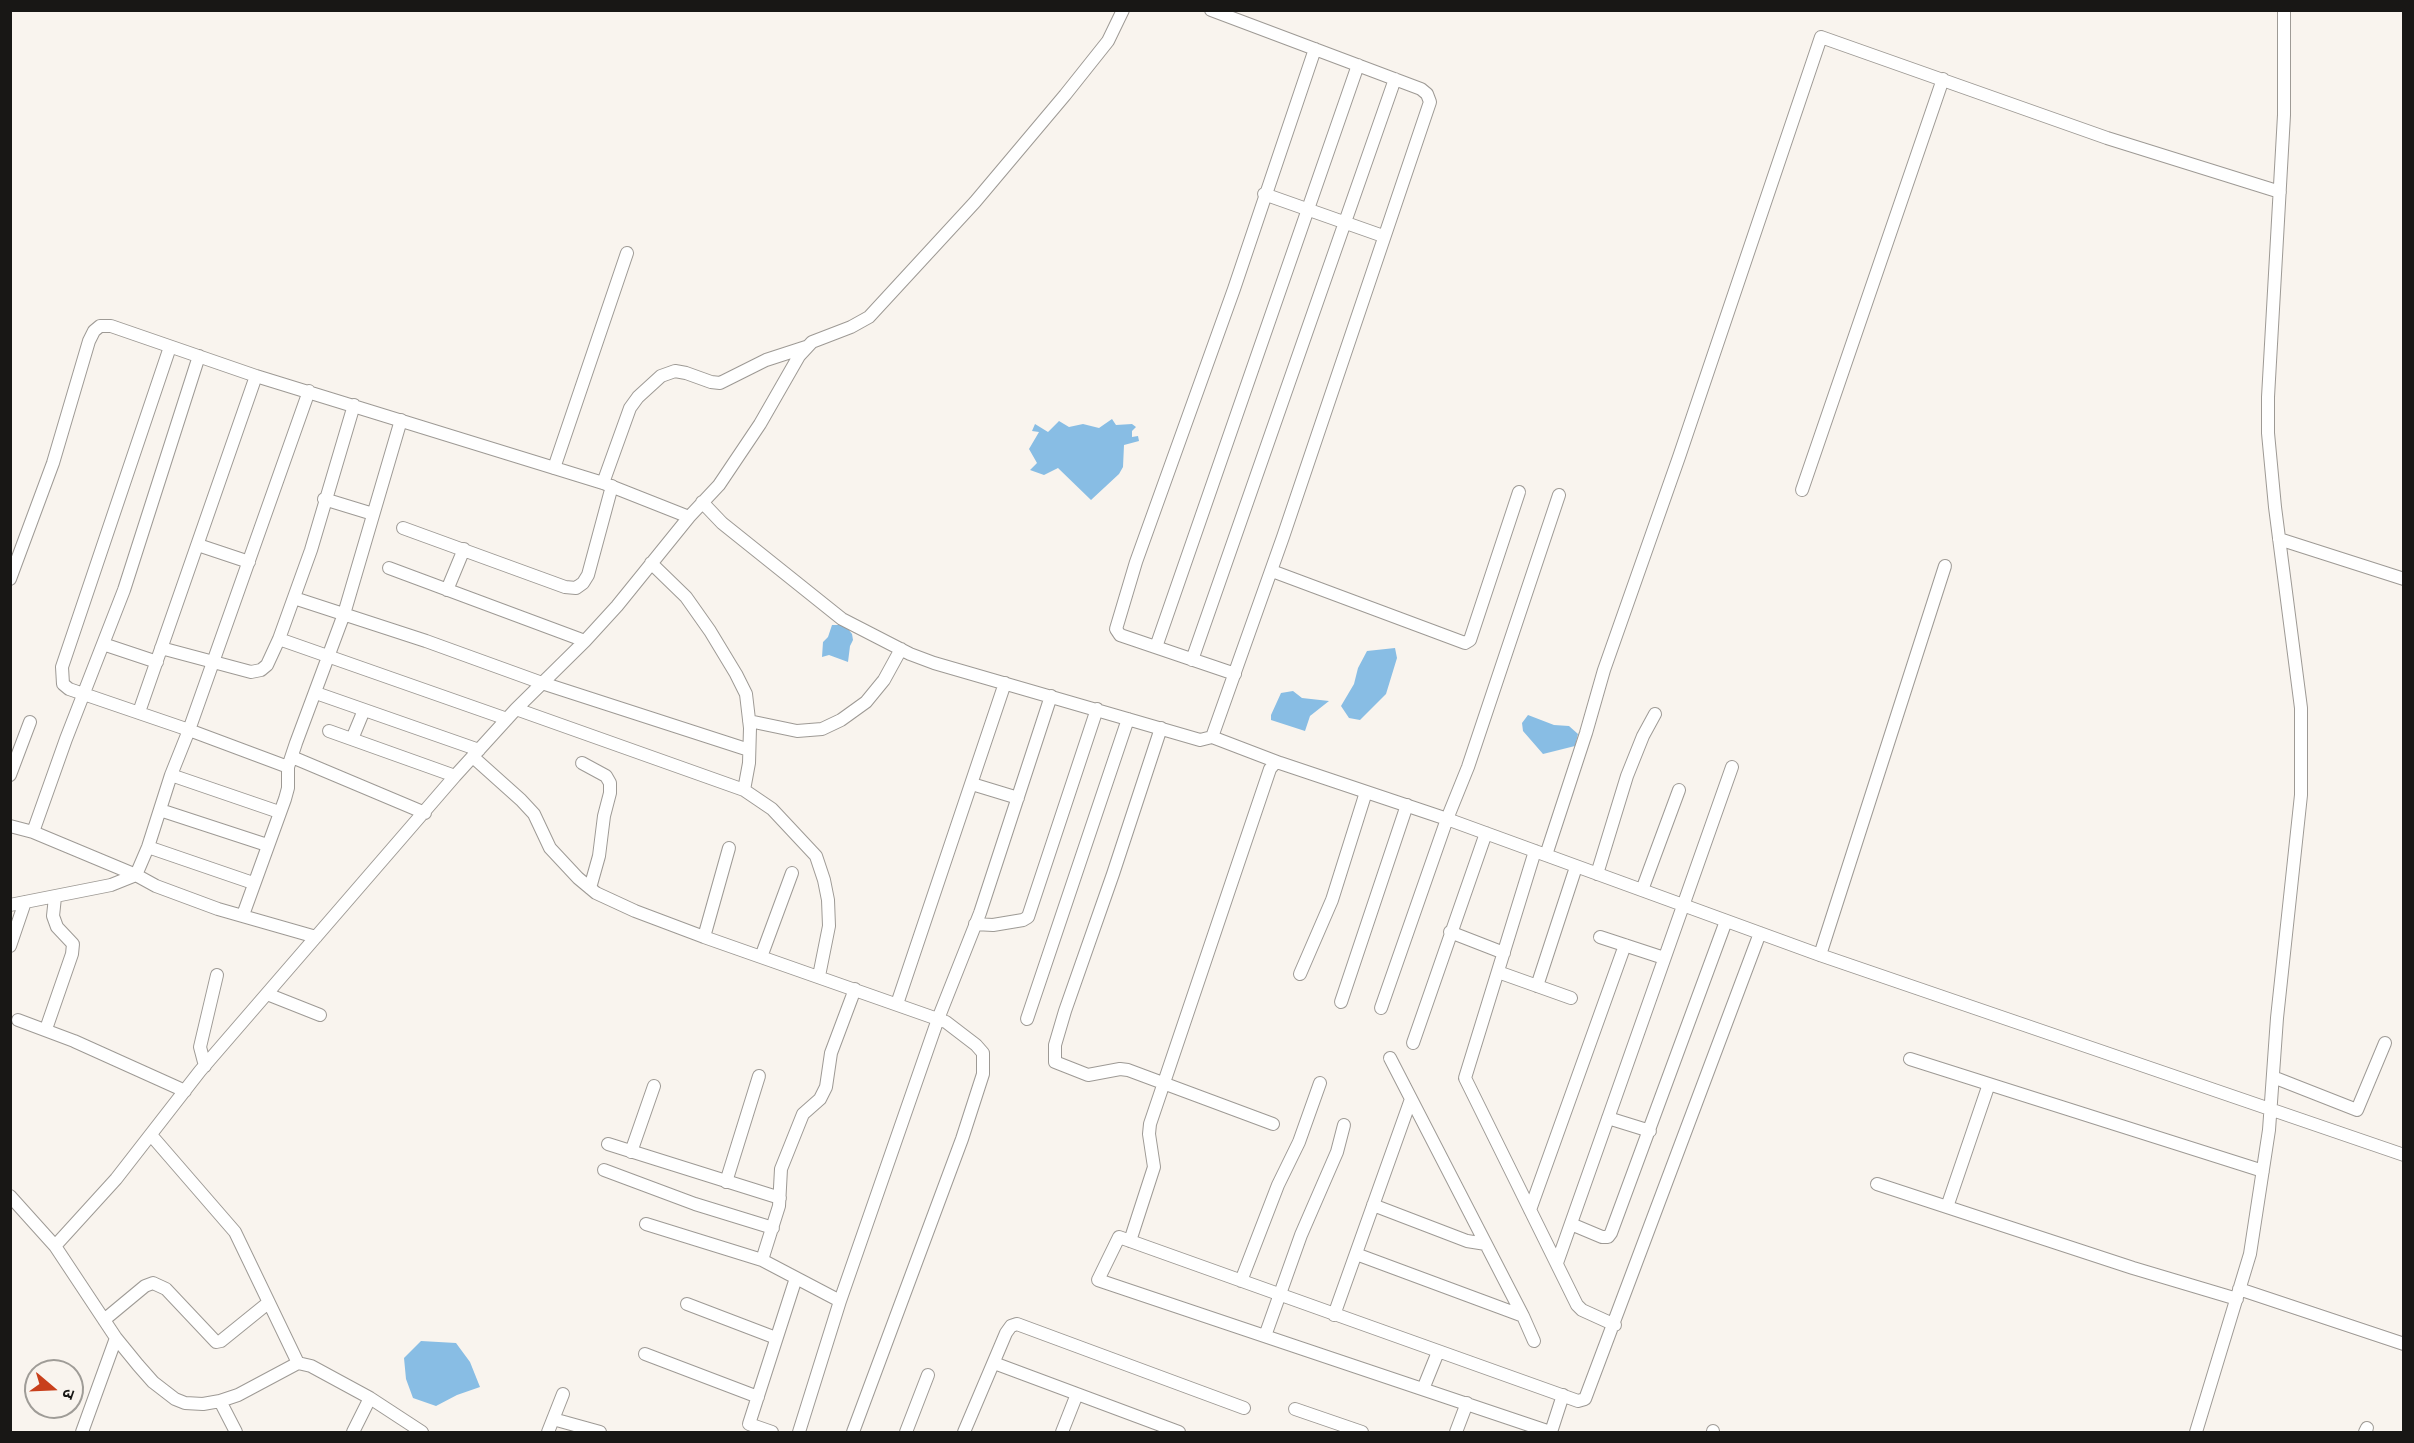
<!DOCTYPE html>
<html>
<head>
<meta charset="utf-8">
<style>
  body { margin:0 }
  #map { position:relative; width:2414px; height:1443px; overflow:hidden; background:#f9f4ee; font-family:"IBM Plex Sans","Noto Sans Devanagari",sans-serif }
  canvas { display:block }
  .frame { position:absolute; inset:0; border:12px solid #181715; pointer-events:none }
  .north { position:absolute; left:24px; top:1359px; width:60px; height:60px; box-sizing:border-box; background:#f9f4ee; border:2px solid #9f9c97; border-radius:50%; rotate:109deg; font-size:16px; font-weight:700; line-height:24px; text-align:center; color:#181715 }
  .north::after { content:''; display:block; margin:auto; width:21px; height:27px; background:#c83f1b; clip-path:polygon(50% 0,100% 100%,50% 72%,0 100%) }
</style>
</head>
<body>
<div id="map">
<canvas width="2414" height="1443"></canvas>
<div class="frame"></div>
<div class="north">उ</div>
</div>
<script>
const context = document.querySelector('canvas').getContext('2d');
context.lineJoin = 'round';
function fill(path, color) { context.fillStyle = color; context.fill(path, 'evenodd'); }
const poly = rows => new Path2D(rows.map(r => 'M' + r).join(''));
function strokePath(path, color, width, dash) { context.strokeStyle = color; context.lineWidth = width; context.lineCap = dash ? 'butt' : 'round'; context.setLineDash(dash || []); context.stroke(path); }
fill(poly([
  [1112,419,1116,425,1132,424,1136,427,1132,431,1132,437,1138,436,1139,441,1124,445,1123,467,1119,474,1091,500,1058,468,1044,475,1030,470,1037,463,1029,449,1039,432,1032,431,1035,424,1048,432,1059,421,1069,427,1083,424,1099,428],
  [832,625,845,625,852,634,853,640,850,646,848,662,829,655,822,657,823,642,828,637],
  [1395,648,1397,658,1386,694,1360,720,1349,718,1341,706,1354,684,1358,668,1367,651],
  [1293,691,1302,698,1329,701,1310,716,1305,731,1271,720,1271,715,1281,693],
  [1528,715,1554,725,1569,726,1578,734,1575,746,1543,754,1523,731,1522,723],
  [421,1341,456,1343,470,1362,480,1387,457,1395,436,1406,413,1398,406,1379,404,1358]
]), '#88bde4');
const minor = poly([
  [1264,194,1383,236],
  [170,347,62,667,63,684,69,689,189,730,288,767],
  [554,468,627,253],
  [603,483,630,408,638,397,661,376,675,371,686,373,711,382,720,383,766,360,806,347],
  [1802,490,1943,79],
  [324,499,373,514],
  [702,502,722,523,842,619,910,654,934,663,1200,740,1212,737,1283,537,1430,102,1427,94,1421,89,1211,10],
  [403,528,565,587,576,588,583,583,588,575,612,486],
  [2279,539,2404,579],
  [198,545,249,562],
  [651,563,686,597,710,631,736,674,746,694,750,728,749,763,744,790],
  [389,568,585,641],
  [1272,571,1465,643,1470,640,1519,492],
  [10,579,53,463,89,341,94,331,100,326,111,326,256,376,603,483,689,517],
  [447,590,464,549],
  [294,598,426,641,542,683,749,750],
  [279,639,507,719],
  [103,644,157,662],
  [1156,647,1358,65],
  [161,648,251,672,261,670,267,665,279,639,311,550,354,405],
  [1192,660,1395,79],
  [1235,674,1120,635,1116,629,1136,562,1234,289,1315,49],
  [316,693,479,750],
  [516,709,744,790,772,809,816,856,824,880,828,900,829,926,819,976],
  [139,712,256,376],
  [749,721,797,731,822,729,841,720,866,702,884,680,901,649],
  [1161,728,1113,874,1065,1011,1055,1045,1055,1062,1088,1075,1120,1069,1128,1070,1273,1124],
  [329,731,455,776],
  [1212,737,1280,763],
  [352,739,364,710],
  [292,757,425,813],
  [473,757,521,800,534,814,550,848,578,878,596,893,635,911,704,937,946,1022,976,1045,983,1053,983,1074,962,1139,853,1432],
  [582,763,606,776,610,783,610,793,604,816,599,856,590,888],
  [10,775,30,722],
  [171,775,279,812],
  [972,784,1018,798],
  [160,810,267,845],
  [10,826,33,832,136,875,156,886,218,909,316,937],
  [33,832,66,739,124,590,199,356],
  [148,847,253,883],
  [1535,851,1465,1078,1577,1305,1582,1310,1615,1325],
  [1546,855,1586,733,1604,670,1679,457,1821,37,2107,138,2280,192],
  [1597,874,1627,776,1643,736,1655,714],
  [1642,890,1679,790],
  [10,905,111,885,136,875,148,847,171,775,189,730,309,391],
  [243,915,285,799,288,788,288,767,296,743,344,614,401,420],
  [975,924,993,925,1023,920,1028,917,1097,709],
  [1450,932,1504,953],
  [704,937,729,848],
  [1600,937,1664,958],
  [10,946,25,902],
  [1820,955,1945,566],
  [761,957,792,873],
  [1498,972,1571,998],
  [1300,974,1332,900,1366,792],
  [1537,986,1576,867],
  [267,994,320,1015],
  [1341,1002,1407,805],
  [897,1004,1005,683],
  [1381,1008,1447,819,1468,767,1559,495],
  [1027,1019,1128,719],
  [18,1020,74,1041,185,1091],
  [46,1029,72,954,73,944,57,927,53,916,55,897],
  [1413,1043,1486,833],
  [1390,1058,1523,1316,1534,1341],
  [1910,1059,2263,1171],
  [205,1066,200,1047,217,975],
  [2273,1077,2357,1110,2385,1043],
  [1608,1118,1650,1131],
  [151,1135,235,1232,298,1363],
  [608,1144,780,1198],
  [631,1152,654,1086],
  [604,1170,695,1204,773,1228],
  [726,1182,759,1076],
  [1877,1184,2133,1268,2237,1299],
  [10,1196,55,1246,116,1338,138,1365,153,1382,175,1399,185,1403,203,1404,220,1401,238,1395,298,1363,311,1366,370,1398,422,1432],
  [1373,1205,1467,1241,1486,1244],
  [1947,1207,1989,1084],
  [1530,1210,1625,945],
  [646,1224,762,1260,840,1301],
  [1571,1224,1602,1237,1608,1237,1611,1233,1726,921],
  [1130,1241,1154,1167,1149,1134,1150,1124,1270,769,1275,763,1280,763,1447,819,1820,955,2404,1155],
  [55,1246,116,1179,200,1071,455,776,516,709,585,641,617,606,689,517,719,485,760,424,799,356,812,342,851,327,869,317,975,202,1065,95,1108,41,1123,10],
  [1356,1254,1523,1316],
  [762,1260,779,1206,781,1169,803,1114,820,1099,826,1087,831,1053,855,989],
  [1557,1263,1732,767],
  [1241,1281,1278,1185,1299,1142,1320,1083],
  [2239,1289,2404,1344],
  [687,1304,776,1338],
  [1334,1315,1411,1099],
  [104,1320,145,1286,153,1283,166,1289,216,1342,221,1341,268,1303],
  [1265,1336,1301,1235,1337,1152,1344,1125],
  [645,1354,758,1397],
  [994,1363,1179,1432],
  [1423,1389,1438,1352],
  [220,1401,236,1432],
  [1295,1409,1362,1432],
  [553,1419,600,1432],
  [82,1432,116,1338],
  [353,1432,370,1398],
  [548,1432,563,1394],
  [772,1432,749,1424,796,1278],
  [799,1432,840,1301,938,1019,980,913,1051,696],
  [906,1432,928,1375],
  [964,1432,1006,1333,1011,1326,1017,1324,1244,1408],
  [1062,1432,1077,1394],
  [1456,1432,1467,1403],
  [1550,1432,1098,1280,1119,1237,1578,1401,1585,1399,1760,933],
  [1551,1432,1563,1395],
  [1713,1432,1713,1431],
  [2196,1432,2250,1254,2269,1130,2277,1018,2301,795,2301,708,2275,507,2268,433,2268,397,2284,115,2284,10],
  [2365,1432,2367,1428]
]);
strokePath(minor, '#9e9a95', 14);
strokePath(minor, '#fff', 12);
</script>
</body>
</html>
